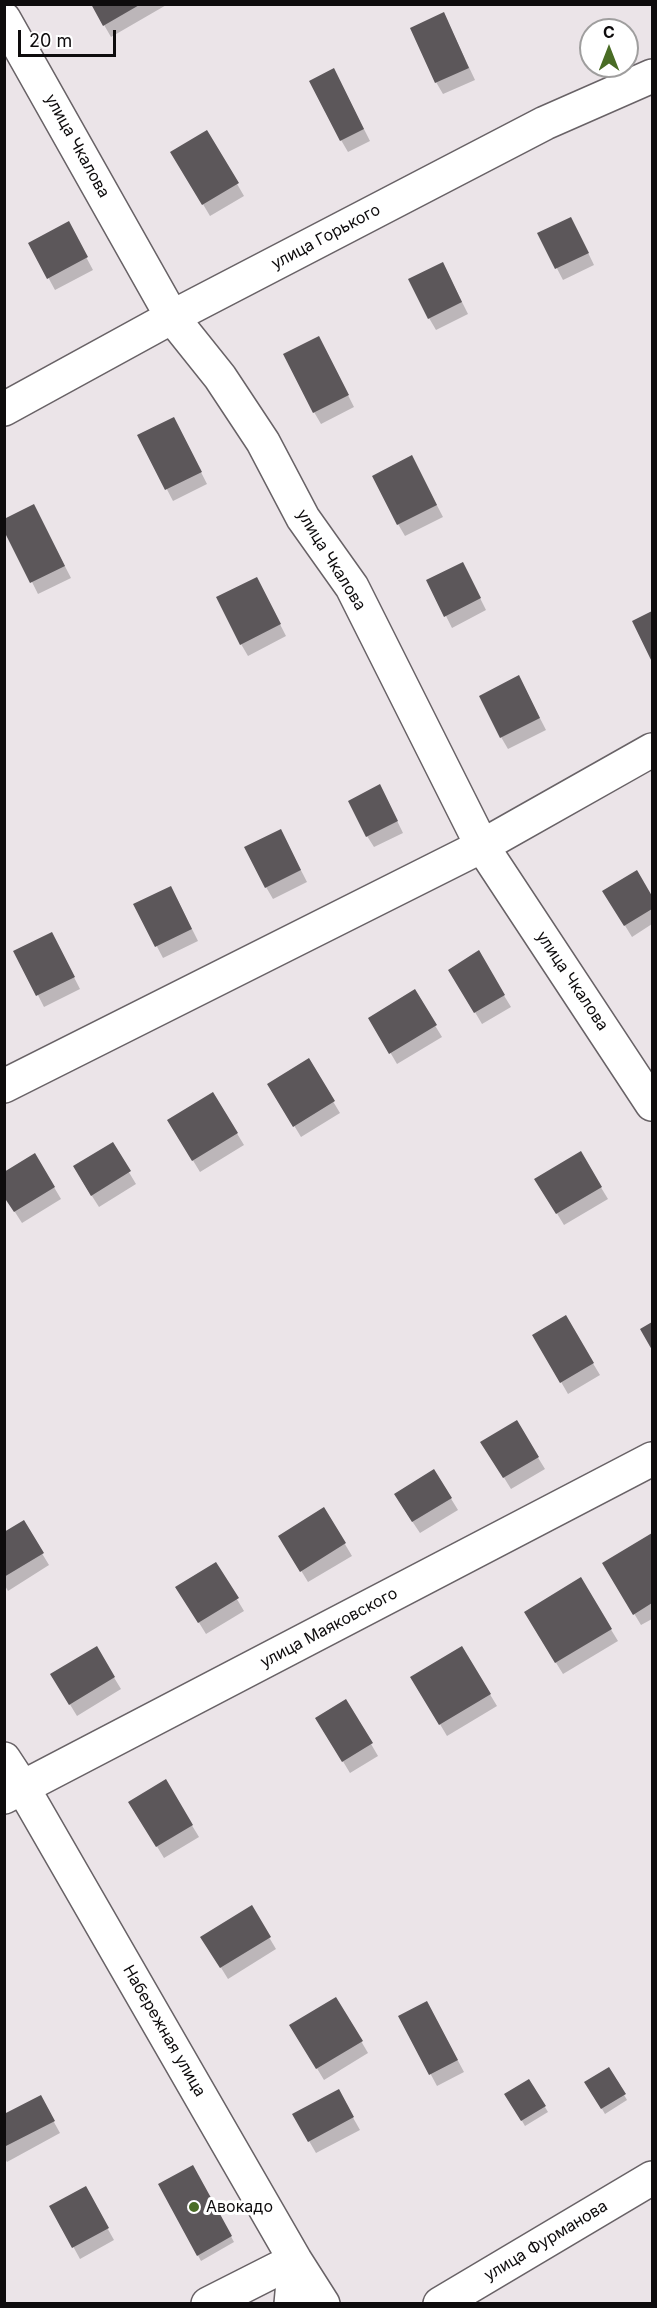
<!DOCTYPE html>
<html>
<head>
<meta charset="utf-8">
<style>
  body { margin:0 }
  #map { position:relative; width:657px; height:2308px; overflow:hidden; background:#ebe4e8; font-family:Inter,sans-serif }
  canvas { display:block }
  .frame { position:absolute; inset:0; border:6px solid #0e0c0d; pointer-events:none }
  .north { position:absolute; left:579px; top:18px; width:60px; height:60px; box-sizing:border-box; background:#fff; border:2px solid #9f9e9e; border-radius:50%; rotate:0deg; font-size:16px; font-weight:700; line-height:24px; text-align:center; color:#0e0c0d }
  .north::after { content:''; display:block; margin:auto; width:21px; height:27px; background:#496c25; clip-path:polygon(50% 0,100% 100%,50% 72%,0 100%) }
  .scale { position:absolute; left:18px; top:30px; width:98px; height:27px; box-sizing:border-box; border:3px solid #0e0c0d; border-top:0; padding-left:8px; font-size:18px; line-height:21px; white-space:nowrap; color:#0e0c0d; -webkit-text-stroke:4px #fff; paint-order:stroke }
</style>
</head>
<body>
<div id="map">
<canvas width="657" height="2308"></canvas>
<div class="frame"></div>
<div class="north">С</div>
<div class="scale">20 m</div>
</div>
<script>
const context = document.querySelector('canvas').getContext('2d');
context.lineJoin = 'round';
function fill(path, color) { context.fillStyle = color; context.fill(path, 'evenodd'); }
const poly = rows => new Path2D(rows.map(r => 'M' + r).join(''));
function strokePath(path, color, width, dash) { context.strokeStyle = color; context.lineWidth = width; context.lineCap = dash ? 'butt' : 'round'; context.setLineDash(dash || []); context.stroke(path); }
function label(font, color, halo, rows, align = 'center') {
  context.font = font + ' Inter,sans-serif'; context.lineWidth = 6; context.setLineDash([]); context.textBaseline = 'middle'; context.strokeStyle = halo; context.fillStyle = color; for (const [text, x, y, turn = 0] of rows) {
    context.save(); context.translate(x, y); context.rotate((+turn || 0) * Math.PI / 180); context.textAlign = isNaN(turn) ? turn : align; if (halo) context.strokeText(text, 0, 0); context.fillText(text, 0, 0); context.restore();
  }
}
fill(poly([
  [92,4,168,4,111,37],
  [444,14,475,80,443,94,436,82],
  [340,82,370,141,348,152,341,140],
  [207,132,244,196,210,216,172,152],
  [68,223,93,270,55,290,30,244],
  [577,230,594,265,563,280,539,234],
  [449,276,468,314,436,330,429,318],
  [325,350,354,407,321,424,314,412],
  [180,431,207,484,173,501,139,436],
  [418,469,443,517,405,536,398,524],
  [40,518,71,578,38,594,32,582],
  [469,576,486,610,452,628,446,616],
  [263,591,286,636,248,656,241,644],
  [652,613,652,658,634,622],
  [525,689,546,730,508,749,501,737],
  [386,798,403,833,374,847,367,836],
  [287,843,307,882,273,899,266,887],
  [636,872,652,899,652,924,632,937,611,903],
  [177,899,198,941,163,958,135,905],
  [58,946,80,989,44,1007,16,952],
  [478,953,511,1007,482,1024,450,970],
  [414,991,442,1037,397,1064,370,1018],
  [308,1060,340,1113,301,1137,269,1084],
  [213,1094,244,1145,200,1172,169,1121],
  [112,1144,136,1184,99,1207,81,1179],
  [580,1153,608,1199,564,1225,536,1179],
  [35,1155,61,1199,22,1223,4,1195],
  [565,1317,600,1375,568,1394,534,1335],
  [516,1422,545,1469,511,1489,482,1442],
  [434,1471,458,1510,420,1533,402,1506],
  [324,1509,352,1556,308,1582,280,1536],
  [23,1522,49,1565,8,1591,4,1584,4,1533],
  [652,1535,652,1619,641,1625,604,1564],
  [216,1564,244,1611,206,1634,177,1587],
  [580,1579,618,1641,563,1674,532,1624],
  [96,1648,121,1689,77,1716,52,1675],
  [462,1648,497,1706,447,1736,419,1689],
  [346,1701,378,1756,350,1773,324,1730],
  [165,1781,199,1837,164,1858,130,1802],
  [251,1907,276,1949,228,1979,202,1937],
  [433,2014,464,2072,437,2086,400,2017],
  [298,2037,361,2041,368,2053,324,2080],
  [609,2069,627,2100,605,2114,586,2082],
  [529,2081,548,2112,525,2126,506,2094],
  [338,2091,360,2130,316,2153,294,2115],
  [40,2097,60,2133,7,2162,4,2158,4,2116],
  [193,2167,234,2242,201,2261,160,2185],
  [85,2188,114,2240,80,2259,51,2206]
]), '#0003');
fill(poly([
  [91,4,141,4,103,26],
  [444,12,469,68,435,83,410,28],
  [334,68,364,129,340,141,309,81],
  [207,130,239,183,202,205,170,152],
  [571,217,589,253,555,269,537,233],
  [69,221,88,257,47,279,28,243],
  [443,262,462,302,428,319,408,279],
  [319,336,349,395,313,413,283,354],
  [174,417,202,472,165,490,137,435],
  [412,455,437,505,397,525,372,476],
  [34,504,65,566,30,583,4,531,4,519],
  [463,562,481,598,444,617,426,580],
  [257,577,281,624,240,645,216,597],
  [652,611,652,662,632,621],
  [519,675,540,718,500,738,479,696],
  [380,784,398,821,366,837,348,801],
  [281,829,301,870,265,888,244,847],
  [637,870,652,896,652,909,624,926,602,891],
  [171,886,192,929,155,947,133,904],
  [52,932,75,977,36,996,13,951],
  [479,950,505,995,474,1013,448,970],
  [415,989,437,1025,389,1054,368,1018],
  [309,1058,335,1101,293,1127,267,1084],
  [213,1092,238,1133,192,1161,167,1120],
  [113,1142,131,1171,91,1196,73,1166],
  [581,1151,602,1187,556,1214,534,1179],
  [35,1153,55,1187,14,1212,4,1197,4,1172],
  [566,1315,594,1363,560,1383,532,1335],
  [652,1322,652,1350,640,1329],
  [517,1420,539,1457,503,1478,480,1442],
  [434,1469,452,1498,412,1522,394,1494],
  [324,1507,346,1543,300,1572,278,1536],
  [24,1520,44,1553,4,1577,4,1532],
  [652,1533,652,1603,633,1615,602,1563],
  [216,1562,239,1598,198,1623,175,1587],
  [581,1577,612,1629,555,1663,524,1612],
  [97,1646,115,1677,69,1705,50,1674],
  [462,1646,491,1694,439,1725,410,1677],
  [346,1699,373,1743,342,1762,315,1718],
  [166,1779,193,1825,156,1847,128,1802],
  [252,1905,271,1937,220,1968,200,1937],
  [336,1997,363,2041,316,2069,289,2025],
  [427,2001,458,2060,429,2075,398,2016],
  [609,2067,626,2094,601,2109,584,2082],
  [529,2079,546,2106,521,2121,504,2094],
  [339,2089,354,2117,308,2142,292,2114],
  [41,2095,55,2121,4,2147,4,2114],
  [193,2165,232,2236,197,2256,158,2184],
  [86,2186,109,2228,72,2248,49,2206]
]), '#5c575a');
const minor = poly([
  [4,19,172,317,220,377,263,442,303,518,352,587,482,846,652,1104],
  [4,409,172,317,545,123,652,76],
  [4,1086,482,846,652,750],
  [4,1759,23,1788,295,2260,323,2304],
  [4,1797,652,1459],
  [208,2304,295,2260],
  [291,2304,295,2260],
  [440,2304,652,2178]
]);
strokePath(minor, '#686266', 36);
strokePath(minor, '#fff', 33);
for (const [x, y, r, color] of [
  [194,2207,6,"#496c25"]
]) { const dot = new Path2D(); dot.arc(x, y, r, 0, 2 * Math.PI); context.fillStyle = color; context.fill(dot); strokePath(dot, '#fff', 2); }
label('16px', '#0e0c0d', '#fff', [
  ["улица Чкалова",77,146,61],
  ["улица Горького",326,237,-28],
  ["улица Чкалова",331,560,58],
  ["улица Чкалова",572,981,56],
  ["улица Маяковского",329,1628,-28],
  ["Набережная улица",164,2031,60],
  ["улица Фурманова",546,2241,-31]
]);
label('16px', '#0e0c0d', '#fff', [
  ["Авокадо",206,2207]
], 'left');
</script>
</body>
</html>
